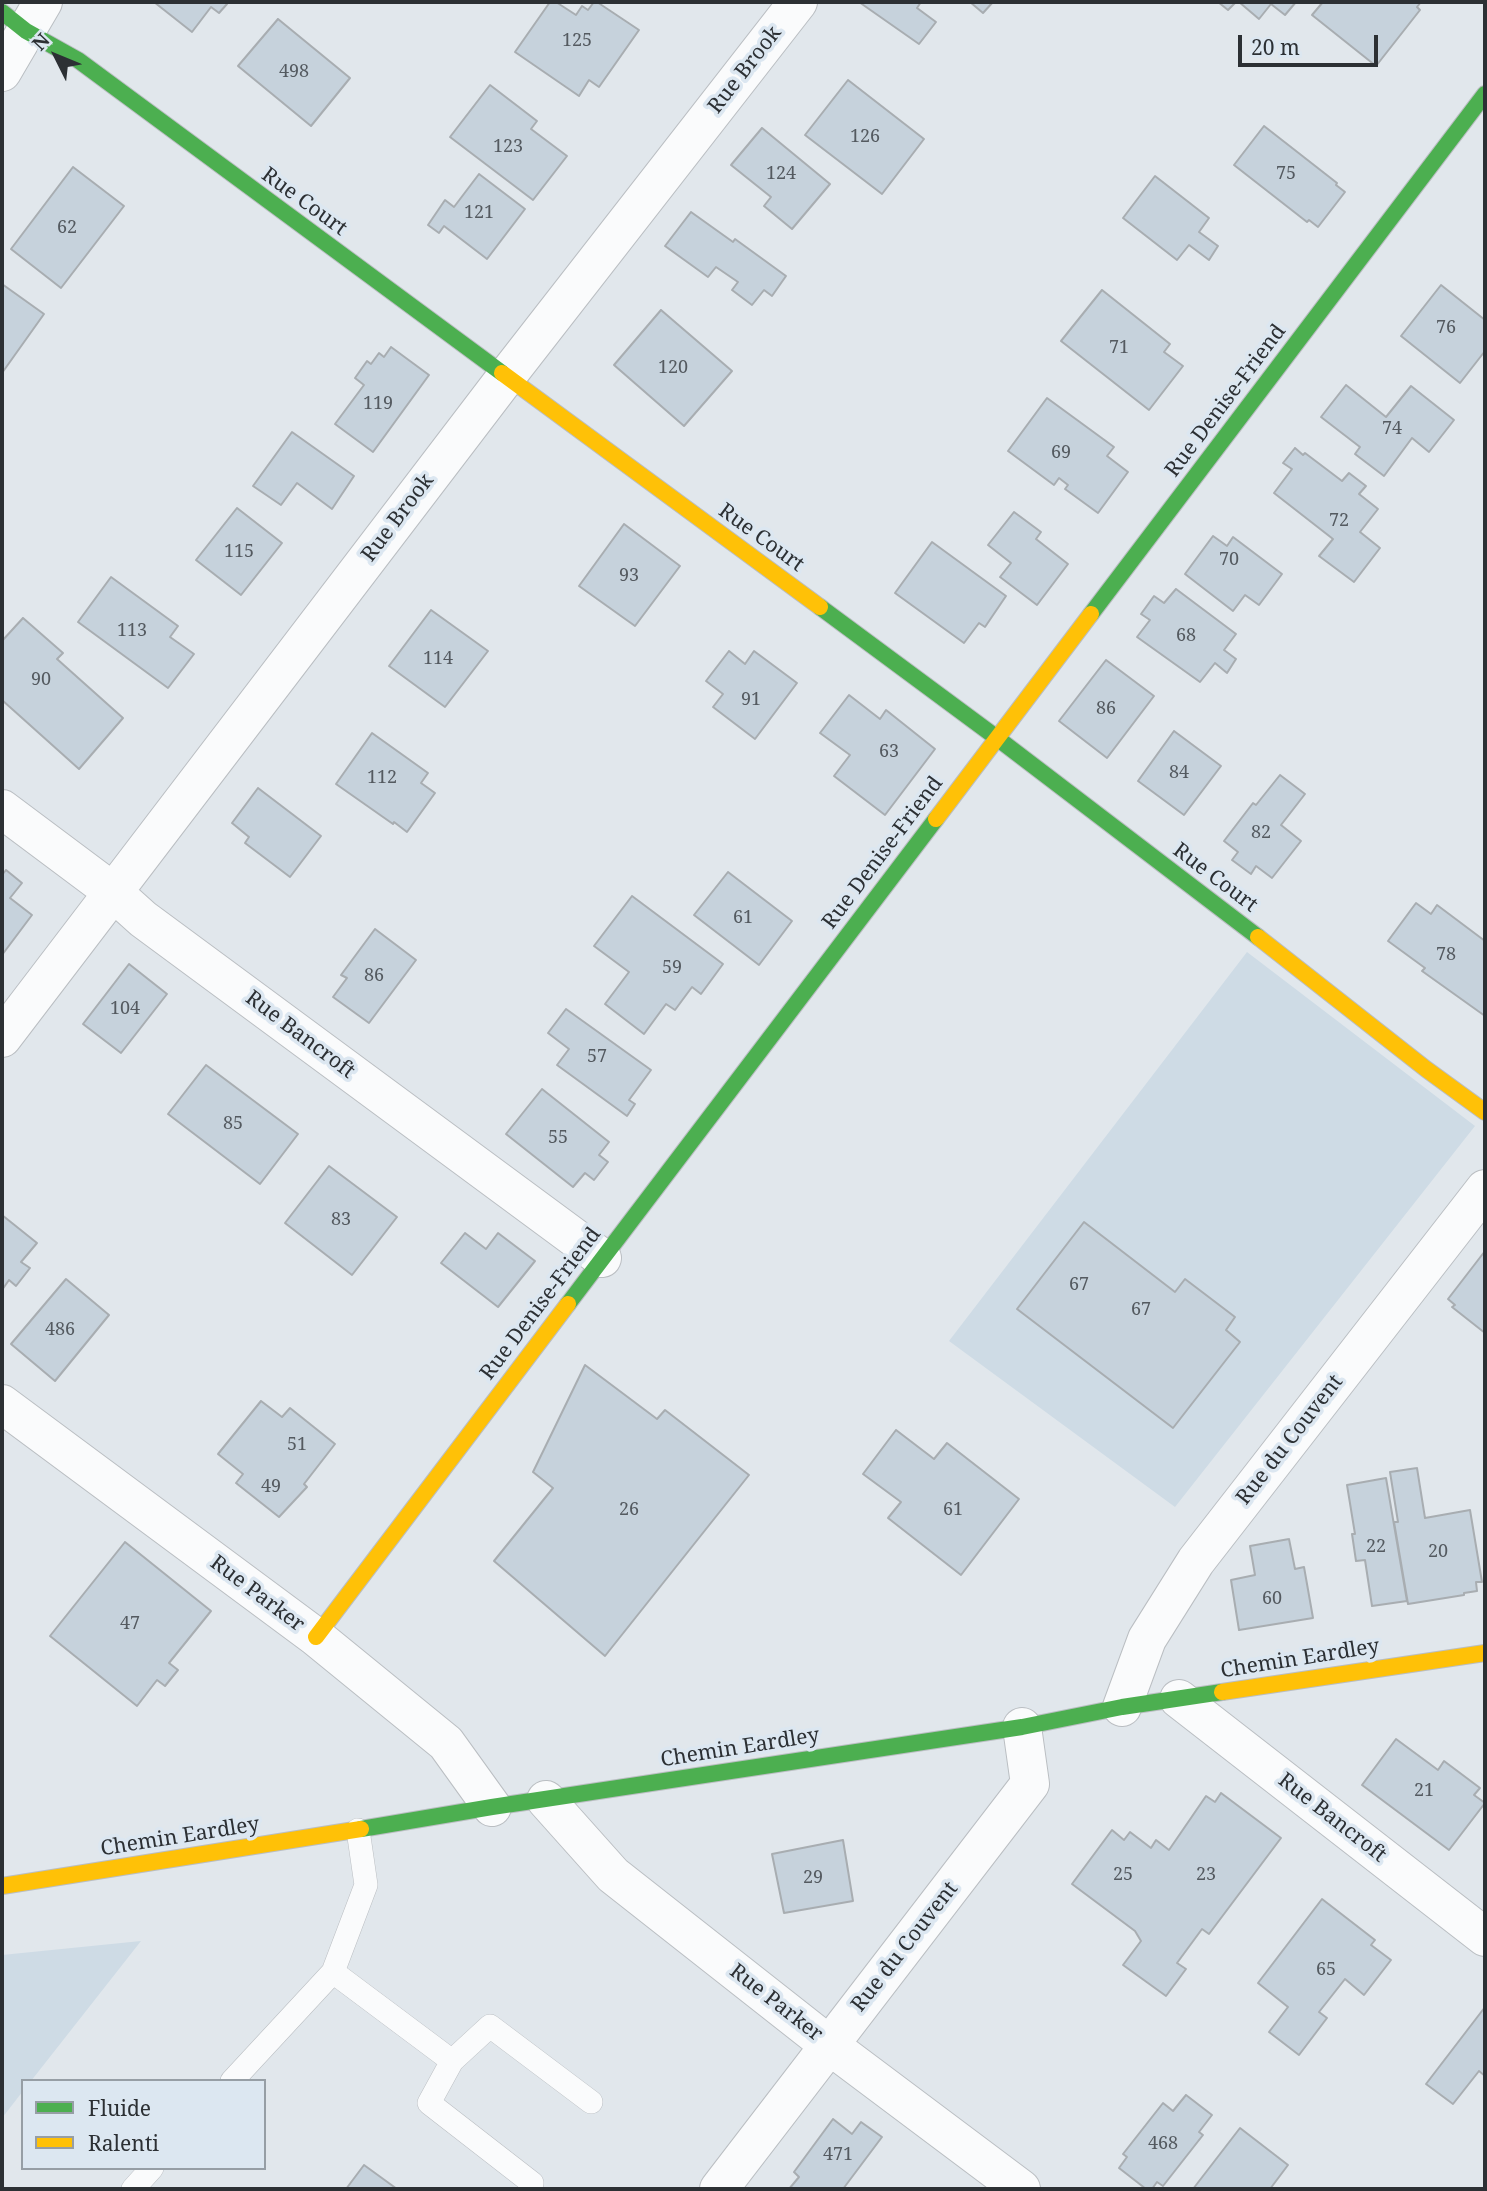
<!DOCTYPE html>
<html>
<head>
<meta charset="utf-8">
<style>
  body { margin:0 }
  #map { position:relative; width:1487px; height:2191px; overflow:hidden; background:#e1e7ec; font-family:"Noto Serif",serif }
  canvas { display:block }
  .frame { position:absolute; inset:0; border:4px solid #2c3034; pointer-events:none }
  .legend { position:absolute; left:21px; top:2079px; width:245px; height:91px; box-sizing:border-box; background:#dce7f1; border:2px solid #969ea5; margin:0; padding:9px 12px; list-style:none; font-size:21px; color:#2c3034 }
  .legend li { display:flex; align-items:center; gap:14px; height:35px }
  .legend b { width:35px; border:2px solid #969ea5 }
  .north { position:absolute; left:21px; top:21px; width:70px; height:70px; -webkit-text-stroke:5px #dce7f1; paint-order:stroke; rotate:313deg; font-size:19px; font-weight:700; line-height:28px; text-align:center; color:#2c3034 }
  .north::after { content:''; display:block; margin:auto; width:24px; height:32px; background:#2c3034; clip-path:polygon(50% 0,100% 100%,50% 72%,0 100%) }
  .scale { position:absolute; left:1238px; top:35px; width:140px; height:32px; box-sizing:border-box; border:4px solid #2c3034; border-top:0; padding-left:9px; font-size:21px; line-height:24px; white-space:nowrap; color:#2c3034; -webkit-text-stroke:5px #dce7f1; paint-order:stroke }
</style>
</head>
<body>
<div id="map">
<canvas width="1487" height="2191"></canvas>
<div class="frame"></div>
<ul class="legend">
<li><b style="height:9px;background:#4caf50"></b>Fluide</li>
<li><b style="height:9px;background:#ffc107"></b>Ralenti</li>
</ul>
<div class="north">N</div>
<div class="scale">20 m</div>
</div>
<script>
const context = document.querySelector('canvas').getContext('2d');
context.lineJoin = 'round';
function fill(path, color) { context.fillStyle = color; context.fill(path, 'evenodd'); }
const poly = rows => new Path2D(rows.map(r => 'M' + r).join(''));
function strokePath(path, color, width, dash) { context.strokeStyle = color; context.lineWidth = width; context.lineCap = dash ? 'butt' : 'round'; context.setLineDash(dash || []); context.stroke(path); }
function label(font, color, halo, rows, align = 'center') {
  context.font = font + ' "Noto Serif",serif'; context.lineWidth = 7; context.setLineDash([]); context.textBaseline = 'middle'; context.strokeStyle = halo; context.fillStyle = color; for (const [text, x, y, turn = 0] of rows) {
    context.save(); context.translate(x, y); context.rotate((+turn || 0) * Math.PI / 180); context.textAlign = isNaN(turn) ? turn : align; if (halo) context.strokeText(text, 0, 0); context.fillText(text, 0, 0); context.restore();
  }
}
fill(poly([
  [1247,952,1475,1126,1175,1507,949,1341],
  [141,1941,31,2081,23,2081,23,2091,2,2118,2,1955]
]), '#cedbe5');
const building = poly([
  [154,2,224,2,227,4,219,13,211,7,192,32,154,2],
  [550,2,556,2,576,15,582,6,588,10,594,2,597,2,639,30,599,87,589,80,579,96,515,52,550,2],
  [859,2,921,2,917,8,936,22,919,44,859,2],
  [970,2,993,2,983,13,970,2],
  [1218,2,1236,2,1228,10,1218,2],
  [1239,2,1296,2,1285,15,1271,4,1259,19,1239,2],
  [1323,2,1421,2,1417,7,1420,10,1376,66,1312,15,1323,2],
  [278,19,350,78,311,126,238,66,278,19],
  [848,80,924,139,882,194,805,135,848,80],
  [490,85,537,121,531,129,567,156,533,200,450,137,490,85],
  [1264,126,1337,183,1336,185,1345,192,1318,227,1309,220,1307,222,1234,165,1264,126],
  [762,128,830,184,792,229,764,206,771,197,731,165,762,128],
  [73,167,124,206,61,288,11,249,73,167],
  [479,174,525,209,487,259,444,226,439,233,428,225,445,200,454,207,479,174],
  [1155,176,1209,218,1199,232,1218,246,1209,260,1189,245,1177,260,1123,218,1155,176],
  [691,212,733,242,735,239,786,276,772,296,764,290,752,305,732,290,738,282,716,267,708,277,665,246,691,212],
  [2,284,44,314,2,373,2,284],
  [1441,285,1485,320,1485,351,1460,383,1401,336,1441,285],
  [1102,290,1170,344,1164,352,1183,366,1149,410,1061,341,1102,290],
  [661,310,732,371,684,426,614,365,661,310],
  [391,347,429,375,373,452,335,424,364,385,355,378,367,361,371,364,379,353,384,357,391,347],
  [1346,385,1386,417,1411,386,1454,420,1429,452,1412,438,1384,476,1355,454,1360,447,1321,417,1346,385],
  [1047,398,1114,447,1107,456,1128,472,1098,513,1065,489,1068,485,1059,478,1054,485,1008,451,1047,398],
  [292,432,354,476,332,509,297,483,281,505,253,486,292,432],
  [1295,448,1303,455,1305,453,1342,481,1349,473,1366,486,1359,494,1378,509,1360,532,1380,548,1354,582,1319,556,1333,539,1274,493,1292,469,1283,463,1295,448],
  [237,508,282,543,241,595,196,560,237,508],
  [1014,512,1041,532,1036,539,1068,564,1037,605,1000,577,1011,563,988,545,1014,512],
  [624,524,680,566,635,626,579,586,624,524],
  [1213,536,1227,546,1233,537,1282,574,1259,605,1245,595,1233,611,1185,574,1213,536],
  [932,542,1006,596,985,627,979,623,964,643,895,593,932,542],
  [111,577,178,626,170,637,194,654,168,688,78,622,111,577],
  [1176,589,1236,634,1224,650,1236,659,1227,673,1215,663,1200,682,1137,637,1150,620,1141,614,1154,596,1164,603,1176,589],
  [431,610,488,651,445,707,389,666,431,610],
  [23,618,63,653,57,659,123,718,79,769,2,700,2,641,23,618],
  [729,651,745,664,754,651,797,683,755,739,713,707,723,694,706,681,729,651],
  [1106,660,1154,696,1107,758,1059,721,1106,660],
  [849,695,880,719,886,710,935,749,885,815,834,776,850,755,820,733,849,695],
  [1174,731,1221,766,1184,815,1138,781,1174,731],
  [372,733,428,773,421,783,435,793,407,832,394,822,393,824,336,784,372,733],
  [1280,775,1305,794,1281,825,1301,841,1272,878,1256,866,1251,874,1232,860,1238,852,1224,841,1253,803,1256,805,1280,775],
  [258,788,321,836,290,877,245,843,249,837,232,823,258,788],
  [6,870,22,883,10,898,32,915,2,955,2,875,6,870],
  [728,872,792,921,759,965,694,915,728,872],
  [632,896,723,964,701,994,692,987,675,1010,666,1004,644,1034,605,1004,629,972,594,946,632,896],
  [1416,903,1431,914,1437,905,1485,941,1485,1016,1422,971,1425,968,1388,941,1416,903],
  [375,929,416,960,369,1023,333,997,347,978,341,975,375,929],
  [129,964,167,994,121,1053,83,1024,129,964],
  [566,1009,651,1070,629,1100,635,1104,627,1116,557,1065,569,1049,548,1033,566,1009],
  [206,1065,298,1134,260,1184,168,1114,206,1065],
  [542,1089,609,1142,599,1155,608,1162,594,1180,585,1173,573,1187,506,1134,542,1089],
  [329,1166,397,1217,352,1275,285,1223,329,1166],
  [2,1215,37,1243,21,1262,30,1268,16,1286,9,1280,2,1290,2,1215],
  [1084,1222,1175,1292,1185,1279,1235,1317,1226,1330,1240,1342,1173,1428,1017,1309,1084,1222],
  [465,1233,486,1249,498,1233,535,1261,498,1307,441,1263,465,1233],
  [1485,1251,1485,1333,1452,1307,1455,1305,1448,1299,1485,1251],
  [66,1279,109,1315,55,1381,11,1344,66,1279],
  [585,1365,657,1419,665,1410,749,1475,605,1656,494,1561,553,1488,533,1472,585,1365],
  [261,1401,282,1417,290,1408,335,1444,304,1484,307,1487,279,1517,236,1483,243,1474,218,1454,261,1401],
  [896,1430,934,1459,947,1443,1019,1499,961,1575,888,1518,901,1502,863,1474,896,1430],
  [1417,1468,1425,1518,1470,1510,1482,1582,1476,1582,1477,1591,1464,1593,1464,1595,1408,1604,1394,1522,1398,1522,1390,1472,1417,1468],
  [1386,1478,1407,1601,1372,1606,1365,1560,1356,1561,1352,1534,1355,1534,1347,1485,1386,1478],
  [1289,1539,1295,1569,1304,1567,1313,1618,1239,1630,1231,1580,1255,1575,1250,1546,1289,1539],
  [125,1542,211,1611,169,1663,178,1670,165,1686,157,1680,137,1706,50,1636,125,1542],
  [1396,1739,1438,1770,1444,1761,1480,1788,1474,1795,1485,1803,1449,1850,1362,1785,1396,1739],
  [1221,1793,1281,1838,1209,1934,1202,1929,1177,1963,1186,1969,1166,1996,1123,1965,1141,1941,1135,1931,1072,1884,1112,1830,1124,1840,1130,1832,1151,1848,1156,1840,1169,1850,1206,1796,1215,1802,1221,1793],
  [843,1840,853,1901,784,1913,772,1854,843,1840],
  [1322,1899,1375,1940,1371,1945,1391,1960,1364,1995,1345,1979,1319,2012,1327,2018,1299,2055,1269,2032,1288,2007,1258,1983,1322,1899],
  [1485,2007,1485,2076,1479,2071,1453,2104,1426,2084,1485,2007],
  [1186,2095,1212,2115,1199,2132,1203,2135,1163,2186,1157,2182,1152,2189,1146,2189,1119,2168,1127,2157,1123,2154,1163,2103,1173,2111,1186,2095],
  [833,2119,852,2134,861,2122,882,2137,843,2189,789,2189,799,2177,794,2172,833,2119],
  [1240,2128,1288,2165,1270,2189,1193,2189,1240,2128],
  [364,2165,397,2189,346,2189,364,2165]
]);
fill(building, '#c6d2dc');
strokePath(building, '#a8adb1', 2);
const lane = poly([
  [333,1972,452,2061,429,2103,532,2183],
  [452,2061,490,2026,591,2102],
  [232,2081,333,1972,366,1885,358,1830],
  [133,2189,152,2168]
]);
const street = poly([
  [2,72,43,2],
  [2,809,113,892,143,919,602,1258],
  [2,1038,506,377,798,2],
  [2,1404,316,1637,446,1743,492,1807],
  [1179,1699,1485,1937],
  [1122,1707,1147,1639,1196,1561,1485,1189],
  [546,1800,613,1875,829,2045,1021,2189],
  [719,2189,1030,1784,1022,1727]
]);
const fast = poly([
  [2,12,26,31,78,60,502,373],
  [820,607,997,738,1258,937],
  [1091,614,1485,94],
  [568,1304,936,819],
  [361,1829,492,1807,1022,1727,1122,1707,1222,1692]
]);
const slow = poly([
  [502,373,820,607],
  [936,819,1091,614],
  [1258,937,1426,1069,1485,1112],
  [316,1637,568,1304],
  [1222,1692,1485,1653],
  [2,1886,361,1829]
]);
strokePath(lane, '#babec2', 24);
strokePath(street, '#babec2', 40);
strokePath(fast, '#babec2', 18);
strokePath(slow, '#babec2', 18);
strokePath(lane, '#fafbfc', 23);
strokePath(street, '#fafbfc', 38);
strokePath(fast, '#4caf50', 16);
strokePath(slow, '#ffc107', 16);
label('18px', '#545a60', null, [
  ["125",577,41],
  ["498",294,72],
  ["126",865,137],
  ["123",508,147],
  ["124",781,174],
  ["75",1286,174],
  ["121",479,213],
  ["62",67,228],
  ["76",1446,328],
  ["71",1119,348],
  ["120",673,368],
  ["119",378,404],
  ["74",1392,429],
  ["69",1061,453],
  ["72",1339,521],
  ["115",239,552],
  ["70",1229,560],
  ["93",629,576],
  ["113",132,631],
  ["68",1186,636],
  ["114",438,659],
  ["90",41,680],
  ["91",751,700],
  ["86",1106,709],
  ["63",889,752],
  ["84",1179,773],
  ["112",382,778],
  ["82",1261,833],
  ["61",743,918],
  ["78",1446,955],
  ["59",672,968],
  ["86",374,976],
  ["104",125,1009],
  ["57",597,1057],
  ["85",233,1124],
  ["55",558,1138],
  ["83",341,1220],
  ["67",1079,1285],
  ["67",1141,1310],
  ["486",60,1330],
  ["51",297,1445],
  ["49",271,1487],
  ["26",629,1510],
  ["61",953,1510],
  ["22",1376,1547],
  ["20",1438,1552],
  ["60",1272,1599],
  ["47",130,1624],
  ["21",1424,1791],
  ["25",1123,1875],
  ["23",1206,1875],
  ["29",813,1878],
  ["65",1326,1970],
  ["468",1163,2144],
  ["471",838,2155]
]);
label('21px', '#2c3034', '#dce7f1', [
  ["Rue Brook",745,70,-52],
  ["Rue Court",304,202,36],
  ["Rue Denise-Friend",1226,401,-53],
  ["Rue Brook",398,518,-53],
  ["Rue Court",761,538,36],
  ["Rue Denise-Friend",883,853,-53],
  ["Rue Court",1215,878,37],
  ["Rue Bancroft",300,1035,37],
  ["Rue Denise-Friend",541,1304,-53],
  ["Rue du Couvent",1290,1440,-52],
  ["Rue Parker",257,1594,37],
  ["Chemin Eardley",1300,1659,-9],
  ["Chemin Eardley",740,1748,-9],
  ["Rue Bancroft",1332,1818,38],
  ["Chemin Eardley",180,1837,-9],
  ["Rue du Couvent",905,1947,-52],
  ["Rue Parker",776,2003,38]
]);
</script>
</body>
</html>
